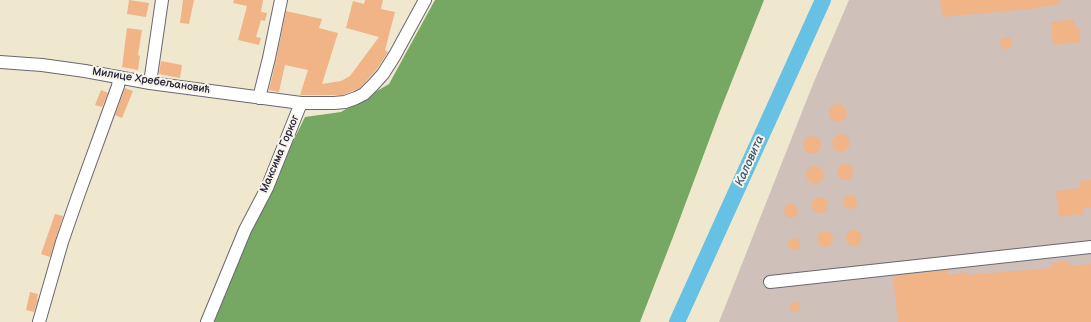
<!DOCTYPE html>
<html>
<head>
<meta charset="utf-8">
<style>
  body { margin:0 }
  canvas { display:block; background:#efe8cf }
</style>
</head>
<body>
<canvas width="1091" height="322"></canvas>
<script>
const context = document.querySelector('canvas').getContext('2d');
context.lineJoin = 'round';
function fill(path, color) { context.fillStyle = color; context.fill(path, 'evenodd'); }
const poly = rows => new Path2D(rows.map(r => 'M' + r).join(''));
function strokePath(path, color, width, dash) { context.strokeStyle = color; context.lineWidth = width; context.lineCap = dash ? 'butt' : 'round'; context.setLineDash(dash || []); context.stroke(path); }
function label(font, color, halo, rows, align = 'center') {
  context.font = font + ' "Balsamiq Sans",sans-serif'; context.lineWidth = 4; context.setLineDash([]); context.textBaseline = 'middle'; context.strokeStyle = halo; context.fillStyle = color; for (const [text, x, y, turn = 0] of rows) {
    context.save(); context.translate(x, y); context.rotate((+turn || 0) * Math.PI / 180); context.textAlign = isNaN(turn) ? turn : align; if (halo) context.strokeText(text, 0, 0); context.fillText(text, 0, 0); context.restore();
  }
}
fill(poly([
  [849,0,1091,0,1091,322,719,322,813,84]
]), '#cfc0ba');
fill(poly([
  [435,0,764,0,720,111,673,237,640,322,211,322,243,242,305,117,341,112,389,84]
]), '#76a863');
strokePath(poly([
  [677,322,823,0]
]), '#67c1e5', 16);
fill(poly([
  [129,0,149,3,146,17,127,14],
  [183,0,194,0,189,24,180,23],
  [234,0,263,0,261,12,267,13,265,21,261,20,256,37,261,38,259,45,238,40,247,6,233,3],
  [365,0,383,0,381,9,395,12,385,50,388,52,377,69,360,88,343,95,300,95,308,70,285,65,279,92,269,90,276,60,286,11,322,19,319,28,338,33,322,84,341,81,350,76,379,37,346,28,353,1,364,4],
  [940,0,1059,0,1059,4,1040,7,1040,8,943,17],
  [1074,19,1075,27,1079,28,1081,42,1053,45,1051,22],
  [127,28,142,30,138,55,140,56,138,70,122,67],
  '1000 43a6 6 0 1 1 12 0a6 6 0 1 1-12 0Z',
  [161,61,182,65,180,78,159,74],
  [125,88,133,91,122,118,115,115],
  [101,90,108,93,102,107,95,105],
  '829 113a9 9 0 1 1 18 0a9 9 0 1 1-18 0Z',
  '832 143a9 9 0 1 1 18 0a9 9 0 1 1-18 0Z',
  '803 145a9 9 0 1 1 18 0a9 9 0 1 1-18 0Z',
  '837 172a8 8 0 1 1 16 0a8 8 0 1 1-16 0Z',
  '806 175a9 9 0 1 1 18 0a9 9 0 1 1-18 0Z',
  [1091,180,1091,207,1083,208,1084,214,1059,217,1056,191,1080,188,1079,181],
  '843 202a7 7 0 1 1 14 0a7 7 0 1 1-14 0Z',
  '812 205a8 8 0 1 1 16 0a8 8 0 1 1-16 0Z',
  '784 211a7 7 0 1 1 14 0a7 7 0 1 1-14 0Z',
  [55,214,63,216,50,257,41,254],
  '846 238a8 8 0 1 1 16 0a8 8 0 1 1-16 0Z',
  '817 239a8 8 0 1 1 16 0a8 8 0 1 1-16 0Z',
  '788 244a6 6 0 1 1 12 0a6 6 0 1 1-12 0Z',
  [1069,261,1070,266,1091,264,1091,322,898,322,893,276,947,270,947,275,967,272,968,275,1051,268,1051,263],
  [30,292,38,294,37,299,38,299,34,312,26,310],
  '790 307a5 5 0 1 1 10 0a5 5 0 1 1-10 0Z'
]), '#f0b487');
const minor = poly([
  [0,62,42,65,85,71,150,83,301,103,334,103,345,102,356,98,364,94,373,85,383,74,395,55,425,0],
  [150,83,162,0],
  [259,98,269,58,281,0],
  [770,282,1091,247],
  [39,322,62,242,78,196,118,86,119,77],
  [207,322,245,230,267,188,301,103]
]);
strokePath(minor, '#6a676f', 14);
strokePath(minor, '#fff', 12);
label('11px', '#22223b', '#f7f3e8', [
  ["Милице Хребељановић",151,81,9],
  ["Максима Горког",280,154,-67]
]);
label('italic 12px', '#3a5a76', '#f7f3e8', [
  ["Каловита",750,161,-66]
]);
</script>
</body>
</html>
